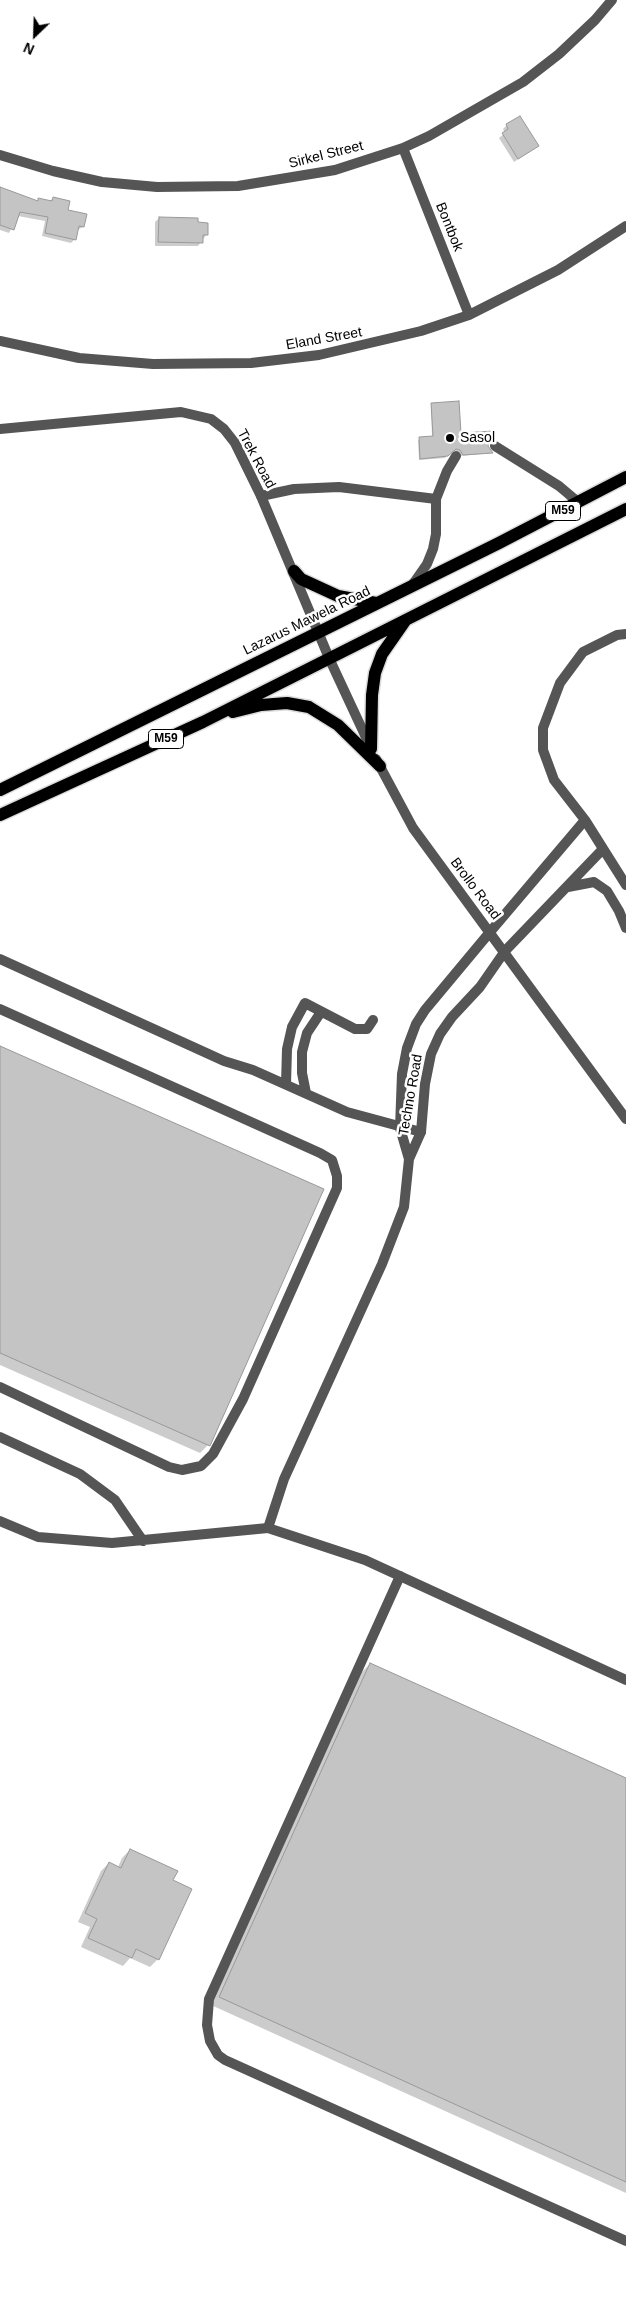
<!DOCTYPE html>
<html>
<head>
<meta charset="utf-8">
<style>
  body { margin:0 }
  #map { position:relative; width:626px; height:2319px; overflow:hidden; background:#fff; font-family:Arial,sans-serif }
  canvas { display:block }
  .north { position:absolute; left:10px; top:10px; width:50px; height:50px; -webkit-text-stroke:4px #fff; paint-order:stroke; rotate:204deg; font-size:14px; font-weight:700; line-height:20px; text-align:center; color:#000 }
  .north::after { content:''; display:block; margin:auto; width:18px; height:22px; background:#000; clip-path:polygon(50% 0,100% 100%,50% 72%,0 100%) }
</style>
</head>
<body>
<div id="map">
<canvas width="626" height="2319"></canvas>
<div class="north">N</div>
</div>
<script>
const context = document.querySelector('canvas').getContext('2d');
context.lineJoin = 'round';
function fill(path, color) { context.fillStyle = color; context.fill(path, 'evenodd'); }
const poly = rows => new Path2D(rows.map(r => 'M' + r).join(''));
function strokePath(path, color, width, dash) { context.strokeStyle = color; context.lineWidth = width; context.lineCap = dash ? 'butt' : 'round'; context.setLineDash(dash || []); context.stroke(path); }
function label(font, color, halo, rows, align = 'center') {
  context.font = font + ' Arial,sans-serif'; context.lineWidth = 5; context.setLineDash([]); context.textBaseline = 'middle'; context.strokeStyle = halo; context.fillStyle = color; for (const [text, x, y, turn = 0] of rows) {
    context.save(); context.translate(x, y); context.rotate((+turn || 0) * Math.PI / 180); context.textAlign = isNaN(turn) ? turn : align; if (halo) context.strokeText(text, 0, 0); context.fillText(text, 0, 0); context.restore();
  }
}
fill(poly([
  [507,125,538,146,514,162,499,138,505,133,503,129],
  [0,192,37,202,38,200,49,202,53,198,83,227,77,230,75,239,71,243,42,236,45,221,18,216,9,233,0,230],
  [159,218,196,224,207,234,198,246,155,246,155,222],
  [431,404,460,435,488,442,487,446,491,453,461,456,458,452,453,450,445,458,419,460,418,440,432,437],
  [0,1047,208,1445,200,1453,0,1365],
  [370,1664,626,1780,626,2193,211,2005,362,1672],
  [130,1850,172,1881,158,1959,150,1967,130,1958,123,1966,81,1947,90,1927,78,1922,101,1871,109,1863,118,1867,122,1858]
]), '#0003');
const building = poly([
  [520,116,539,146,518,159,502,133,508,129,506,124,520,116],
  [0,187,38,201,38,198,52,201,53,197,70,201,68,210,87,214,84,227,79,226,76,240,45,233,48,217,20,212,14,230,0,225,0,187],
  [159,217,198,218,198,222,208,223,208,235,203,235,203,243,158,242,159,217],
  [459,401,461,433,494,431,494,439,489,442,488,446,493,453,463,455,460,450,456,449,448,456,420,459,419,437,433,436,431,403,459,401],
  [0,1046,324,1189,210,1446,0,1353,0,1046],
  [370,1663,626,1778,626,2182,219,1997,370,1663],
  [130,1849,178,1871,173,1880,192,1889,159,1960,136,1949,132,1958,88,1938,97,1919,85,1913,109,1862,121,1868,130,1849]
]);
fill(building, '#c4c4c4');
strokePath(building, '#999', 1);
const primary = poly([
  [294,571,301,579,338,596,376,603],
  [233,712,261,705,287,703,309,707,338,725,380,766],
  [371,749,372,695,375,673,382,654,405,621],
  [0,790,499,543,626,477],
  [0,815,203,722,626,509]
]);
strokePath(primary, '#dbdbdb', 15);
strokePath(poly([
  [495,446,559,486,578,502],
  [261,496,294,489,339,487,436,499],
  [413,584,427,564,433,549,436,534,436,499,447,471,456,456],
  [626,634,617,635,583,652,560,683,543,728,543,750,554,780,585,820,626,885],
  [568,887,594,882,607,891,619,911,626,928],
  [490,932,585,820],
  [505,951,602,850],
  [0,959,224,1061,253,1070,347,1112,421,1132],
  [0,1009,320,1153,332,1160,337,1176,337,1188,243,1399,213,1454,201,1466,182,1470,169,1467,0,1387],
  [286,1084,287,1049,292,1027,305,1003,355,1029,367,1029,373,1020],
  [306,1093,302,1073,302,1052,307,1033,321,1012],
  [0,1437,80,1474,115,1500,143,1541],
  [0,1521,38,1537,112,1543,268,1528],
  [400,1576,209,1999,207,2025,210,2041,218,2055,225,2060,626,2241]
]), '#555', 10);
strokePath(poly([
  [403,148,469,315],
  [0,155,53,171,102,182,157,187,238,186,335,170,403,148,429,136,523,82,559,54,595,20,612,0],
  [0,341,79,358,153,364,251,363,319,355,421,331,469,315,558,270,626,226],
  [0,429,181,412,211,419,224,429,235,443,261,496,329,658,370,746],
  [376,759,413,828,626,1119],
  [505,951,480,987,452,1017,440,1034,431,1054,425,1084,421,1132,409,1159,404,1207,382,1264,284,1479,268,1528,365,1560,626,1680],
  [409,1159,400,1128,402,1074,407,1048,416,1024,425,1010,490,932]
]), '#555', 10);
strokePath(primary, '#000', 12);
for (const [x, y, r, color] of [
  [450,438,5,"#000"]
]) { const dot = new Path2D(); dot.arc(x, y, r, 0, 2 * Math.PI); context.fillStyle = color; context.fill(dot); strokePath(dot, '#fff', 2); }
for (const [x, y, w] of [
  [563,511,35],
  [166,739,35]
]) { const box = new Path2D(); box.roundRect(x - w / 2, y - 9.5, w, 19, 4); context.fillStyle = '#fff'; context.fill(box); strokePath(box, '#000', 1); }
label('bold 12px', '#000', null, [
  ["M59",563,511],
  ["M59",166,739]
]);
label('14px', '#000', '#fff', [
  ["Sirkel Street",326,155,-14],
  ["Bontbok",449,227,68],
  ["Eland Street",324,339,-10],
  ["Trek Road",256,459,62],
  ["Lazarus Mawela Road",307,621,-26],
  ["Brollo Road",475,889,53],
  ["Techno Road",411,1095,-80]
]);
label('14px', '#000', '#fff', [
  ["Sasol",460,438]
], 'left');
</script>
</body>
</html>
